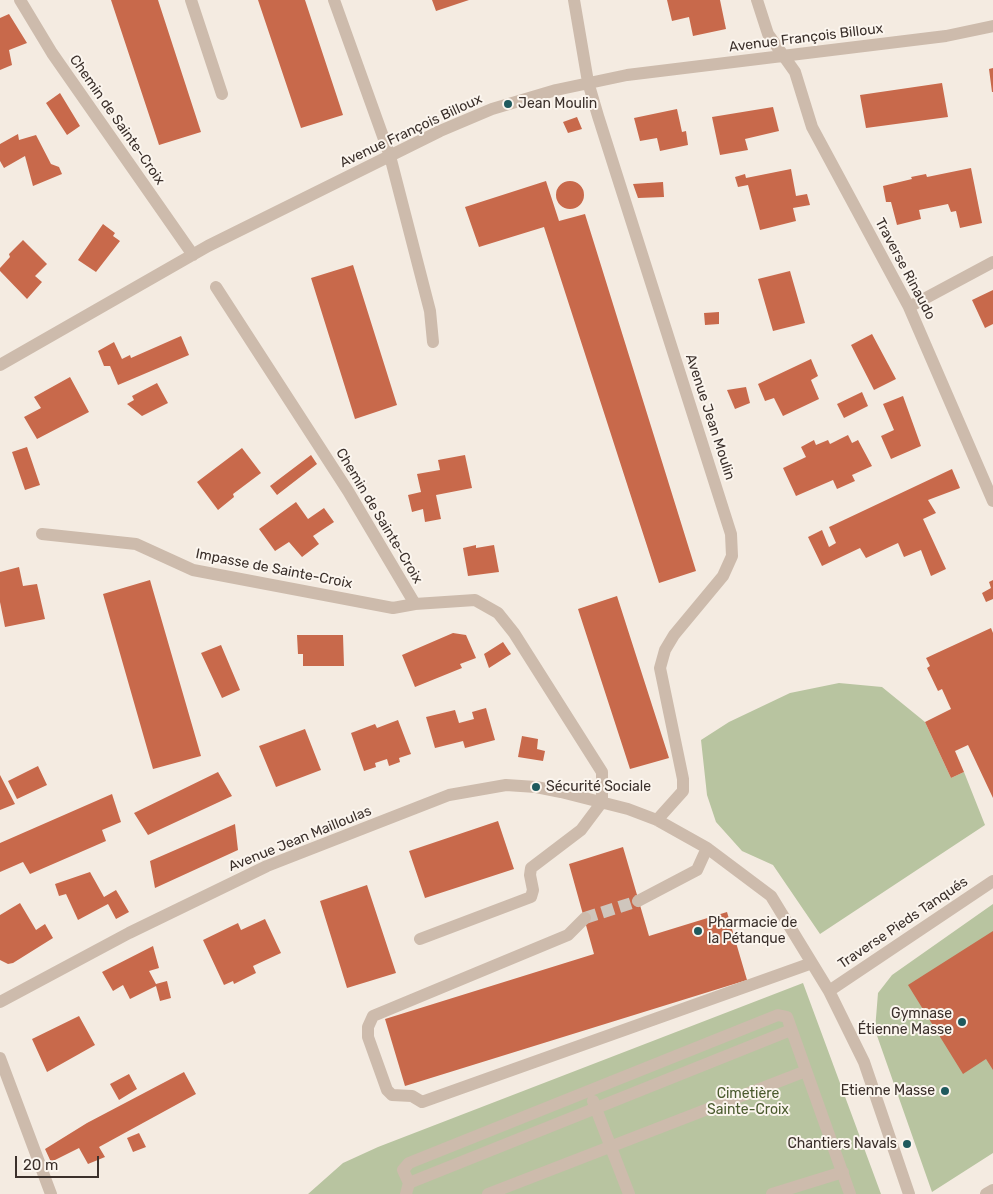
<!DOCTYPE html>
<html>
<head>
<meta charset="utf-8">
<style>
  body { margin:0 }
  #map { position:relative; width:993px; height:1194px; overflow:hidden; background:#f4ebe1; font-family:Rubik,sans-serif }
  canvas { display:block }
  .scale { position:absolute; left:15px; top:1156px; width:84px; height:22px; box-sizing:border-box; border:2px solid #3b302b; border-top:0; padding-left:6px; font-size:15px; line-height:18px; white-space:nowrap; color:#3b302b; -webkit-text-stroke:4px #fbf5ee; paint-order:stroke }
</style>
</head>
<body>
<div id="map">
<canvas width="993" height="1194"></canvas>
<div class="scale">20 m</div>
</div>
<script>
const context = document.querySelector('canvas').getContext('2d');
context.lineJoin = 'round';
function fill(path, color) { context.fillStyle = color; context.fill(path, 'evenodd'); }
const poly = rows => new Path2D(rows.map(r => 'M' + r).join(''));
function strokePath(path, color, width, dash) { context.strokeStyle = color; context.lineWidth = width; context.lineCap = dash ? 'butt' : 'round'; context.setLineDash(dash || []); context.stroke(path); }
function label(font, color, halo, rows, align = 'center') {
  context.font = font + ' Rubik,sans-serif'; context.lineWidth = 4; context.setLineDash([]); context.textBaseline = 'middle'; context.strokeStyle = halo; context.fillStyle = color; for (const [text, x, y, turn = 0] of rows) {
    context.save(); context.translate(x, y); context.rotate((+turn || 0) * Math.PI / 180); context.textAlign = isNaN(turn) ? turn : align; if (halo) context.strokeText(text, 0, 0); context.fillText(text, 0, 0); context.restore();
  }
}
fill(poly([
  [839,683,882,687,925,722,951,778,964,772,985,825,820,934,773,865,742,851,716,822,707,795,701,740,729,722,790,693],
  [993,904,993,1153,932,1192,875,1030,878,993,892,975],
  [803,983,881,1194,308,1194,343,1163,378,1147]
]), '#b8c4a0');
fill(poly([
  [111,0,158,0,201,132,159,145],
  [258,0,305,0,343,115,301,128],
  [432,0,469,0,436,11],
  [667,0,720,0,726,29,693,36,689,17,672,21],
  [9,14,27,43,9,50,12,65,0,70,0,18],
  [993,68,993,92,992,92,989,69],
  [942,83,948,117,866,128,860,95],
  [60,93,80,126,67,135,46,103],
  [773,107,779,131,745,139,748,150,720,155,712,117],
  [677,109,682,132,686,131,688,145,660,151,657,138,640,141,634,118],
  [577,117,582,129,568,133,563,122],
  [18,134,19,140,36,135,51,164,59,167,62,174,33,186,25,156,4,168,0,161,0,144],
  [971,168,982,223,960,228,956,211,951,212,948,204,919,210,921,219,897,225,891,202,886,202,883,186,912,179,911,177,926,174,927,177],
  [791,169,796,196,807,194,810,205,793,208,796,221,760,230,748,185,738,187,735,177,745,174,746,178],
  [546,181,559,221,585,214,696,571,659,583,544,227,479,247,465,207],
  '556 195a14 14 0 1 1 28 0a14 14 0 1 1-28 0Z',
  [663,182,664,197,638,198,633,184],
  [103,224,115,233,113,236,120,241,96,272,78,260],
  [23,240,47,264,35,276,42,282,27,299,0,271,0,268,10,257,9,254],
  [353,265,397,405,355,419,311,278],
  [790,271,805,323,773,331,758,279],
  [993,290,993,324,985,328,972,300],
  [719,312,719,324,705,325,704,313],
  [872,334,896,379,874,390,851,345],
  [181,336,189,355,118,385,110,366,104,366,98,351,114,342,122,359,130,355,131,358],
  [811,359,818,376,811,380,819,399,783,416,774,398,765,401,758,384],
  [70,377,89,412,37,439,24,417,41,408,34,397],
  [157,383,168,403,142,416,127,404,134,400,132,396],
  [746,387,750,403,735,409,727,390],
  [862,392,868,406,844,418,837,404],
  [903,396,921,446,891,459,881,436,894,430,883,404],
  [848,435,852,443,858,440,872,466,852,475,855,481,837,489,833,480,796,496,783,468,806,457,801,447,814,440,816,445,828,440,830,444],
  [27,447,40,485,25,490,12,452],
  [242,448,261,473,233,494,234,497,218,510,197,482],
  [311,455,317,464,277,495,270,486],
  [465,455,472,488,436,495,441,519,425,522,423,509,412,512,408,495,421,492,417,474,440,470,438,460],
  [952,469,960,488,928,500,936,513,923,519,946,569,931,576,921,550,904,557,898,543,866,558,860,548,822,566,808,537,822,530,829,547,836,543,829,527],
  [296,502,308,519,324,508,334,522,313,536,319,544,302,557,289,542,275,551,259,529],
  [476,545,476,548,494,545,499,572,468,576,463,548],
  [19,567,23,586,37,584,45,619,5,627,0,602,0,572],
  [150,580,201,756,153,769,103,594],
  [993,580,993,599,986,602,982,593,991,588,989,582],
  [617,596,669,758,630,769,578,609],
  [991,628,993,633,993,798,968,745,955,751,964,772,951,778,925,722,951,709,942,689,938,691,927,668,930,666,926,658],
  [453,633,466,635,476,658,460,664,462,668,415,687,402,655],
  [297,635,343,635,344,666,303,666,303,654,298,654],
  [503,642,511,654,489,668,484,654],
  [221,645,240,690,222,698,201,653],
  [486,708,495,740,465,748,463,741,435,748,426,717,455,710,459,723,474,719,472,712],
  [398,720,411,754,399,758,400,762,389,766,387,759,375,763,376,767,364,771,351,733,375,724,377,728],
  [305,729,321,770,276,787,259,746],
  [522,736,538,739,537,749,545,751,543,761,518,757],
  [38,766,47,785,17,799,8,781],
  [218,772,232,796,148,835,134,813],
  [0,775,15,804,0,810],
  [112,794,121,822,102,830,106,841,30,874,23,862,0,872,0,843],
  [498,821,514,869,425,898,409,851],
  [235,824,238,850,155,888,150,861],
  [623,847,649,936,727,912,747,980,405,1086,385,1019,594,954,569,864],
  [90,872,104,897,116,890,129,912,116,919,108,904,78,920,66,894,59,896,55,884],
  [367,885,396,973,347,988,320,901],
  [20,903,36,930,45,924,53,938,13,963,8,964,0,960,0,915],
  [265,919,281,953,253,966,256,973,234,984,233,981,224,985,203,940,238,923,241,930],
  [993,931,993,1070,986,1059,963,1074,908,985],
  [153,946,159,968,149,971,156,984,167,981,171,998,160,1001,156,986,130,999,123,985,113,991,102,972],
  [79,1016,95,1045,47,1072,32,1039],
  [184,1072,196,1094,99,1147,105,1157,88,1164,79,1148,51,1162,45,1149,87,1123],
  [129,1074,137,1089,119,1100,110,1084],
  [139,1133,146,1147,133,1152,127,1138]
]), '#c8694b');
strokePath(poly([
  [585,918,638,901]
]), '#cfc6bd', 12, [12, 6]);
strokePath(poly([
  [20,0,52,53,193,255],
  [191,0,222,94],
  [334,0,390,156,430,311,433,342],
  [574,0,588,82,598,116,731,534,732,556,723,576,674,635,665,650,660,668,683,779,683,791,657,820],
  [757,0,768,34,795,72,812,127,909,307,993,501],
  [216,287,348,491,415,604],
  [909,307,993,262],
  [0,365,208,246,440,131,492,109,556,90,627,75,946,36,993,26],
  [42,534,136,544,193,570,393,608,415,604,475,600,498,613,514,633,602,772,602,802],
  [638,901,697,870,707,848],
  [585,918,568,935,373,1016,368,1027,368,1037,387,1090,392,1095,412,1096,422,1102,812,963],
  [420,939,531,897,533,890,530,875,531,868,581,830,602,802],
  [829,991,993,881],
  [0,1002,129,933,267,866,449,795,506,785,536,787,561,792,628,809,657,820,707,848,771,896,829,991,864,1062,909,1194],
  [0,1058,51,1194],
  [593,1101,629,1194],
  [409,1183,403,1170,409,1163,778,1015,787,1017,850,1194],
  [406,1194,409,1183,791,1030],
  [488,1194,806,1071],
  [772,1194,843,1172],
  [986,1194,993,1190]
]), '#cdbbac', 12);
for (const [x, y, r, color] of [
  [508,104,5,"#1f5a5e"],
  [536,787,5,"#1f5a5e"],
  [698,931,5,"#1f5a5e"],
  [962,1022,5,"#1f5a5e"],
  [945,1091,5,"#1f5a5e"],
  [907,1144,5,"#1f5a5e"]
]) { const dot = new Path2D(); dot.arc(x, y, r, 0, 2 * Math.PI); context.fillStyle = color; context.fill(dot); strokePath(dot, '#fbf5ee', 2); }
label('14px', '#3b302b', '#fbf5ee', [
  ["Avenue François Billoux",806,38,-7],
  ["Chemin de Sainte-Croix",117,120,55],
  ["Avenue François Billoux",411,131,-25],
  ["Traverse Rinaudo",905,269,62],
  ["Avenue Jean Moulin",710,417,72],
  ["Chemin de Sainte-Croix",379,516,59],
  ["Impasse de Sainte-Croix",274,569,11],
  ["Avenue Jean Mailloulas",300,839,-22],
  ["Traverse Pieds Tanqués",903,923,-34]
]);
label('14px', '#3b302b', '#fbf5ee', [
  ["Jean Moulin",518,104],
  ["Sécurité Sociale",546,787],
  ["Pharmacie de",708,923],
  ["la Pétanque",708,939],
  ["Gymnase",952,1014,"right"],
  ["Étienne Masse",952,1030,"right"],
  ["Etienne Masse",935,1091,"right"],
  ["Chantiers Navals",897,1144,"right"]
], 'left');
label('14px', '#4a5a2e', '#fbf5ee', [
  ["Cimetière",748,1094],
  ["Sainte-Croix",748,1110]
]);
</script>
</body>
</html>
